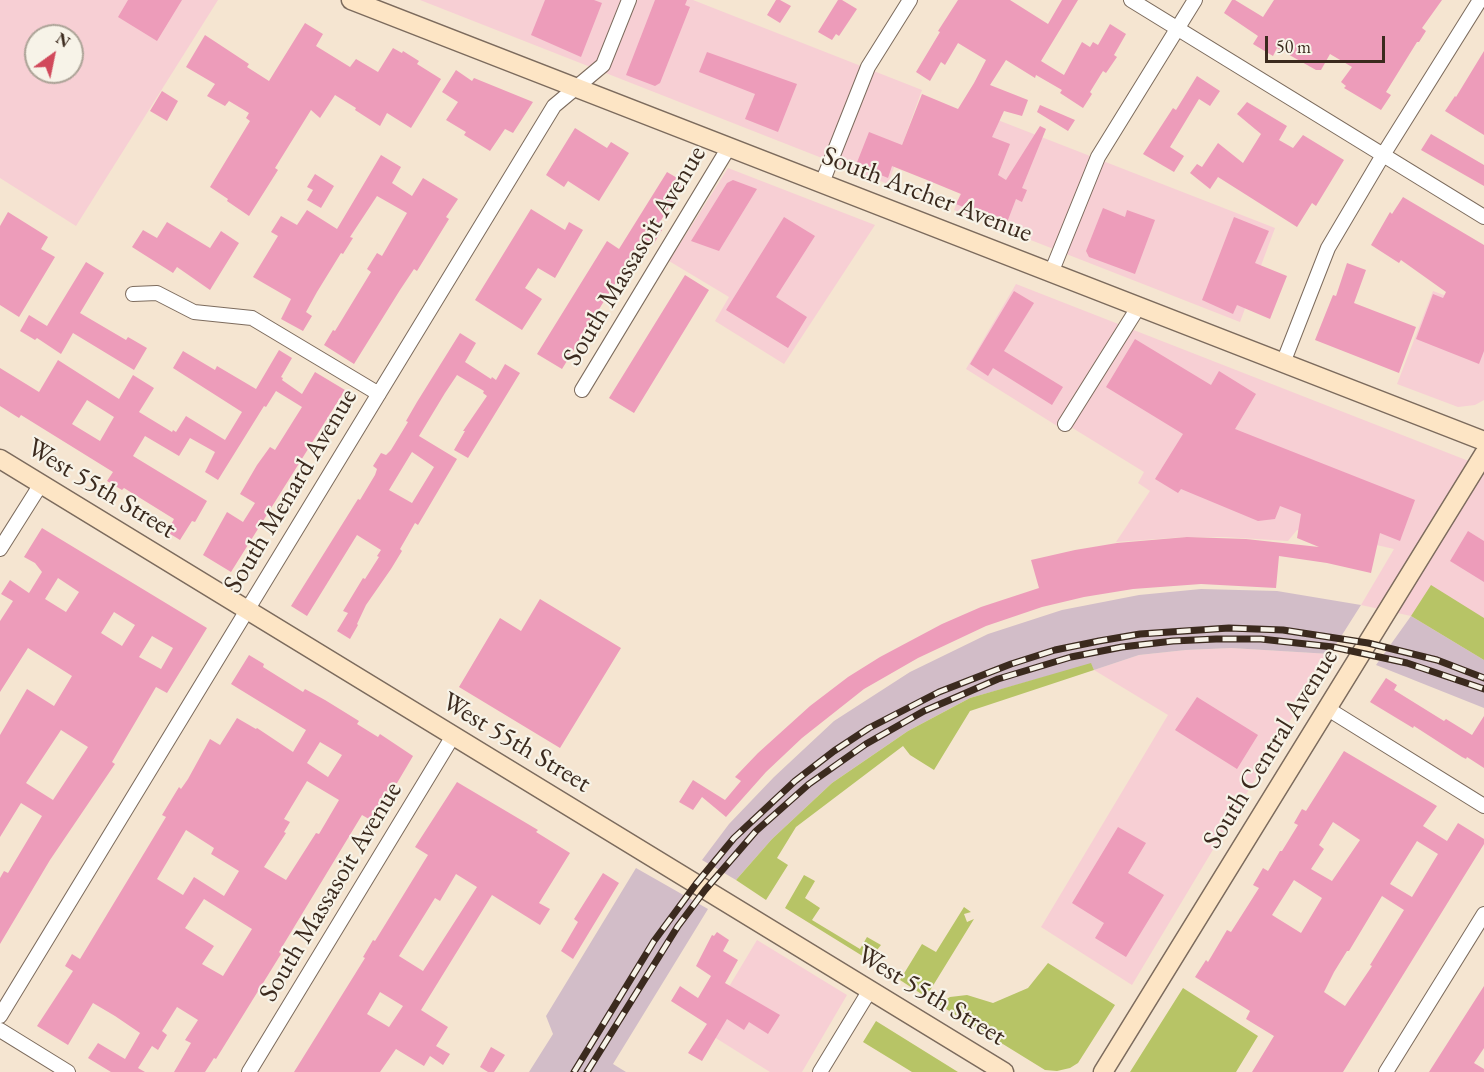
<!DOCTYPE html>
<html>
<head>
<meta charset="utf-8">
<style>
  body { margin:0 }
  #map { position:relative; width:1484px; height:1072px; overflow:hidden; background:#f5e5d1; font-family:"EB Garamond",serif }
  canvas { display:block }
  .north { position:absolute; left:24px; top:24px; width:60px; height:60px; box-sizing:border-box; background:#f7f3e8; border:2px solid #aca397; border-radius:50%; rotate:33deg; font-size:16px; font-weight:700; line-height:24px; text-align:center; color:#3b2a1e }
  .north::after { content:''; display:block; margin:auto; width:21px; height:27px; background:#d1495b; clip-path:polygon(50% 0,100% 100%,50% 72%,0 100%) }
  .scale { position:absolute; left:1265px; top:36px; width:120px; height:27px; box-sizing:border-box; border:3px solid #3b2a1e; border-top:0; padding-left:8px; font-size:18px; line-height:21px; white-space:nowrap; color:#3b2a1e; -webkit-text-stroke:4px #f7f3e8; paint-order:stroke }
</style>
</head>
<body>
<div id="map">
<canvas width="1484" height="1072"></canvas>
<div class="north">N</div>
<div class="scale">50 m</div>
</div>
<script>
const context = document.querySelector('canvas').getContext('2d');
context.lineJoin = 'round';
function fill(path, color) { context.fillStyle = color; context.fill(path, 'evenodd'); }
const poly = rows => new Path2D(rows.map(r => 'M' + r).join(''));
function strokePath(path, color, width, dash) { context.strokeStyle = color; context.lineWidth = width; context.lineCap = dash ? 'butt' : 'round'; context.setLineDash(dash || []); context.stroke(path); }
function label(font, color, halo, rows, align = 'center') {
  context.font = font + ' "EB Garamond",serif'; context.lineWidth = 4.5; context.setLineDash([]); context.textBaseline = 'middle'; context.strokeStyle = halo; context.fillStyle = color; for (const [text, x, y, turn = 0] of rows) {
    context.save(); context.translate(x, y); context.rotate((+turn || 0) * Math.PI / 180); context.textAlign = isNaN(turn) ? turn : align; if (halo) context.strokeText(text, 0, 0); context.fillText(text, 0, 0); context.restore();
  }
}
fill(poly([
  [0,0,218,0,76,226,0,178],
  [36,36,72,36,72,72,36,72],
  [420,0,693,0,922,90,888,184],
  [990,117,1275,228,1240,322,954,210],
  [728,168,875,225,784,364,715,321,729,297,669,261],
  [1016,284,1484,467,1484,660,1411,616,1361,605,1394,549,1337,536,1297,530,1288,541,1225,537,1185,537,1116,542,1150,491,1138,483,1144,472,1066,424,1062,429,966,369],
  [1433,291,1484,310,1484,400,1475,405,1458,407,1397,384],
  [1231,648,1330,654,1132,985,1041,927,1168,715,1094,670,1139,655,1186,650],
  [757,940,847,995,802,1072,770,1072,703,1030]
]), '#f7cfd4');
fill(poly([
  [1201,589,1277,591,1361,605,1330,654,1231,648,1186,650,1139,655,1094,670,1091,664,970,698,908,731,832,783,772,839,736,880,702,860,729,824,774,777,834,721,910,672,988,634,1062,610,1139,595],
  [1411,616,1484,660,1484,708,1376,665],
  [636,868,708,909,613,1064,626,1072,529,1072,553,1034,546,1016]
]), '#d2bdc8');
fill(poly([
  [1431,585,1484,618,1484,660,1411,616],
  [1091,663,1094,670,970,711,934,770,910,755,903,746,796,827,777,858,788,865,766,900,736,880,772,839,832,783,908,731,970,698],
  [804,875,815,881,805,898,820,908,812,920,860,949,867,937,881,945,869,960,785,908],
  [964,907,971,912,964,914,967,922,974,919,926,997,900,980,922,944,936,952],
  [1048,963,1115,1005,1078,1063,1070,1068,1057,1071,1045,1070,938,1004,950,997,967,995,993,1003,1028,988],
  [1183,988,1258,1036,1236,1072,1130,1072],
  [876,1021,958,1072,912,1072,863,1042]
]), '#b7c466');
fill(poly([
  [128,0,182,0,157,41,118,17],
  [545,0,594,0,602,3,581,57,531,35],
  [655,0,687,0,685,5,690,7,660,83,655,86,626,75],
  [776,0,780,0,791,6,780,23,767,15],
  [838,0,842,0,857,9,839,36,836,34,832,40,818,32],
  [958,0,1010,0,1048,24,1062,0,1078,0,1041,61,1064,75,1082,42,1090,47,1093,42,1098,45,1110,24,1126,34,1114,55,1117,57,1106,73,1103,71,1090,92,1092,94,1083,108,1060,93,1062,90,1036,75,1035,78,1006,60,990,85,1028,100,1022,116,1004,111,992,137,1010,144,998,175,1006,180,1040,126,1046,129,1022,188,1027,190,1022,202,1016,199,1006,225,956,204,961,194,927,180,892,166,888,178,856,165,869,132,902,145,922,94,958,109,974,83,986,60,958,43,945,65,941,62,930,81,916,72,940,32,938,31],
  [1232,0,1235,0,1263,17,1274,0,1442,0,1422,28,1426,31,1419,42,1417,42,1386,92,1391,95,1381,110,1344,88,1346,86,1341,82,1352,67,1330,54,1321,70,1316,70,1277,48,1273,56,1253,44,1258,36,1224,13],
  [305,23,323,34,316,46,350,67,356,59,378,72,393,48,402,53,403,51,419,61,417,64,441,79,411,128,387,113,380,126,355,110,356,108,335,95,320,118,311,110,275,168,278,170,249,216,227,201,228,199,210,187,250,121,246,118,249,113,229,101,225,106,207,96,215,84,186,67,205,35,249,64,247,67,269,81],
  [1484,51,1484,135,1445,111,1455,96,1456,97],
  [707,52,797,84,778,132,745,119,755,94,699,72],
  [456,70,472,81,474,78,533,102,513,133,505,129,490,151,464,135,466,132,446,120,458,102,442,92],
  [1197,76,1220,91,1210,106,1199,99,1170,147,1184,156,1174,172,1143,154,1173,108,1176,110],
  [162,91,178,101,167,121,150,111],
  [1247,102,1287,126,1279,140,1293,148,1303,135,1344,160,1316,206,1312,203,1297,227,1218,177,1210,189,1190,173,1197,164,1202,167,1218,143,1243,163,1261,134,1237,114],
  [1040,105,1075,120,1068,131,1037,112],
  [575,128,607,148,611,142,629,153,599,201,568,181,564,187,546,175],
  [1431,134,1484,165,1484,186,1421,150],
  [381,155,401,167,392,183,412,196,423,178,458,199,446,217,449,219,417,271,414,269,400,290,354,364,324,345,333,330,335,331,360,290,371,272,367,269,377,253,382,256,407,213,377,196,350,237,353,238,343,254,341,253,317,292,306,312,312,316,303,331,281,319,291,299,253,277,278,236,271,232,281,216,297,225,307,210,337,229],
  [667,172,684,182,657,227,662,230,653,245,645,240,630,266,627,264,562,369,537,354,607,241,619,249],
  [315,174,334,186,321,208,307,200,313,190,307,187],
  [733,180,757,189,719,251,691,241,727,183],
  [1403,197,1484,245,1484,351,1479,364,1416,339,1433,294,1443,298,1446,292,1401,260,1399,263,1371,245,1390,212,1392,214],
  [1103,208,1125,217,1127,210,1155,220,1135,274,1089,257,1086,251],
  [531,209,565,230,569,222,583,230,555,278,538,268,525,288,542,299,522,330,475,300],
  [8,212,48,237,41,249,55,257,19,317,0,305,0,226],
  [784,217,815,236,776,297,807,317,788,348,726,310],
  [1234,217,1269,231,1255,263,1287,276,1270,319,1237,305,1233,314,1202,300],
  [167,222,210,248,221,231,239,243,210,290,177,267,173,273,132,247,143,230,157,238],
  [86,262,104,273,80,313,126,340,128,337,147,348,134,370,73,333,61,354,37,338,35,340,20,331,29,315,47,326],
  [1347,263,1366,270,1354,303,1416,327,1399,373,1315,340,1333,295,1336,296],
  [685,275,709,290,634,413,609,398],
  [1014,291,1034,303,1004,351,1063,387,1052,405,993,368,988,376,970,364],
  [460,333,476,343,465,362,491,379,492,377,496,380,505,364,520,373,468,458,454,450,465,431,463,431,487,396,483,393,484,391,457,375,445,393,419,436,457,459,418,525,415,523,400,549,402,551,391,569,366,605,357,624,358,625,350,639,337,631,348,613,343,611,363,578,365,579,379,557,377,556,381,550,357,535,307,616,291,606,358,499,360,500,375,475,377,469,373,466,381,453,386,455,391,450,408,422,406,421,417,402],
  [412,452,434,467,412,503,389,490],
  [1135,339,1211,385,1219,371,1256,394,1235,429,1415,500,1400,541,1380,533,1371,573,1327,563,1279,556,1276,588,1201,584,1133,589,1084,597,1042,607,986,626,918,658,864,689,802,738,766,772,726,817,702,797,693,810,679,802,693,780,725,800,741,781,735,777,758,753,810,706,848,677,880,657,942,624,981,607,1039,588,1031,560,1075,550,1117,543,1187,537,1246,539,1319,547,1297,538,1301,514,1280,506,1275,519,1258,521,1181,489,1178,493,1155,479,1183,434,1106,387],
  [279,350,292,358,281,377,283,378,282,380,302,394,315,372,345,390,231,572,203,555,227,512,243,522,255,503,240,494,257,465,270,447,275,450,302,407,276,391,266,407,264,406,218,480,205,472,215,452,190,438,179,456,145,436,133,456,207,501,195,522,192,521,180,540,167,532,174,519,124,488,122,490,107,481,113,472,21,415,19,418,0,406,0,368,39,392,58,360,119,399,133,375,154,388,139,412,172,432,173,430,176,432,186,416,225,440,242,412,173,368,183,351,215,370,217,366,256,389],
  [87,400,114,417,100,441,72,424],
  [42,528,207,628,167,693,156,687,112,762,115,764,50,860,0,944,0,878,4,871,8,873,42,816,21,803,0,837,0,735,27,689,54,706,72,676,28,648,0,692,0,621,13,601,1,594,10,580,29,593,42,572,35,563,24,557],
  [58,578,79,592,66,612,45,599],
  [114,612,135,625,122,646,101,633],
  [152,636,173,648,161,669,139,657],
  [61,730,88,747,53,800,26,783],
  [1468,531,1484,541,1484,582,1450,561],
  [540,599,621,648,560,748,459,687,500,618,521,631],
  [249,655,264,664,263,667,303,692,305,689,325,700,359,721,357,724,378,737,380,734,413,756,374,822,362,815,279,952,281,954,216,1059,214,1058,205,1072,174,1072,191,1043,185,1040,198,1020,177,1007,162,1031,167,1035,158,1050,152,1046,138,1068,145,1072,111,1072,88,1058,98,1043,125,1059,140,1033,115,1016,93,1003,68,1045,37,1026,73,971,65,966,72,954,80,959,166,817,162,815,179,787,181,789,188,779,210,739,220,745,237,718,256,729,257,728,293,752,306,730,231,684],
  [320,742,342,755,328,777,307,763],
  [307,781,339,800,319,834,316,833,286,880,264,867,286,833,284,832,290,822,284,819],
  [186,830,214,848,211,854,239,871,224,896,194,877,183,895,157,879],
  [204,899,252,929,223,976,202,964,214,946,185,928],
  [1386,678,1397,685,1394,690,1444,721,1446,719,1472,735,1484,716,1484,768,1467,757,1466,759,1462,757,1414,726,1413,728,1370,702],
  [1197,697,1258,735,1237,769,1175,730],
  [1344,751,1437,806,1423,826,1447,841,1458,823,1484,839,1484,844,1343,1072,1252,1072,1274,1036,1246,1019,1250,1011,1195,977,1206,960,1208,962,1227,930,1231,932,1259,888,1253,885,1263,868,1268,871,1280,851,1282,851,1298,825,1294,823,1302,809,1306,811],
  [1333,822,1360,840,1332,881,1311,869,1324,849,1319,845],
  [1417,841,1438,854,1412,897,1390,884],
  [1294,880,1322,898,1301,933,1272,915],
  [1382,896,1404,910,1370,965,1372,966,1345,1006,1324,992,1334,972,1347,951,1349,951],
  [457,782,538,830,536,832,570,853,539,903,550,909,540,925,492,895,421,1010,448,1027,436,1046,450,1054,443,1065,430,1056,424,1066,396,1049,380,1072,294,1072,365,958,363,957,373,940,375,941,428,855,415,847],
  [456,874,477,887,423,971,399,956,435,898,440,901],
  [380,992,403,1006,389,1027,367,1014],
  [1118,827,1146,843,1128,873,1164,895,1126,957,1095,938,1104,923,1072,903],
  [603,873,619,883,573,959,561,951,578,922,574,919],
  [717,932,729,940,723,951,738,960,725,983,780,1015,768,1034,749,1022,744,1030,727,1019,702,1061,688,1053,707,1024,671,1001,680,986,698,998,711,976,696,966,712,935,714,936],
  [1484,986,1484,1048,1474,1063,1484,1069,1484,1072,1429,1072],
  [491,1047,505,1055,494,1072,488,1072,480,1067]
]), '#ed9cba');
const minor = poly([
  [1131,0,1484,217],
  [822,183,868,67,910,0],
  [1051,273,1098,157,1195,0],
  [133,294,157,293,194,312,252,318,379,394],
  [1283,363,1328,248,1383,155,1480,0],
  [582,390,729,147],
  [1065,424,1139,306],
  [0,549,41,484],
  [1328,709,1484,806],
  [0,1016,554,106,603,65,629,0],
  [0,1030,68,1072],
  [249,1072,453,736],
  [820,1072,870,990],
  [1386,1072,1484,914]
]);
const secondary = poly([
  [351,0,1484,441],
  [0,459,1004,1072],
  [1103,1072,1484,454]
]);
strokePath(minor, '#7c6b5d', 16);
strokePath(secondary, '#7c6b5d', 21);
strokePath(minor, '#fff', 14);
strokePath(secondary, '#fde5c5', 18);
const rail = poly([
  [574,1072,654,941,696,884,734,838,795,781,834,751,869,728,939,692,1011,664,1055,650,1099,641,1140,634,1229,628,1283,630,1368,643,1437,660,1484,678],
  [587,1072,678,926,705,890,756,831,809,784,866,744,924,711,959,696,998,679,1071,657,1122,647,1173,641,1216,639,1261,639,1333,647,1407,663,1484,689]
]);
strokePath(rail, '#3b2a1e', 7);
strokePath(rail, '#f7f3e8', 4.5, [14]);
label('27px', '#3b2a1e', '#f7f3e8', [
  ["South Archer Avenue",927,195,21],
  ["South Massasoit Avenue",635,256,-59],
  ["West 55th Street",101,489,31],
  ["South Menard Avenue",291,491,-59],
  ["West 55th Street",516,743,31],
  ["South Central Avenue",1271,749,-58],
  ["South Massasoit Avenue",331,892,-59],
  ["West 55th Street",931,996,31]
]);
</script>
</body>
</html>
